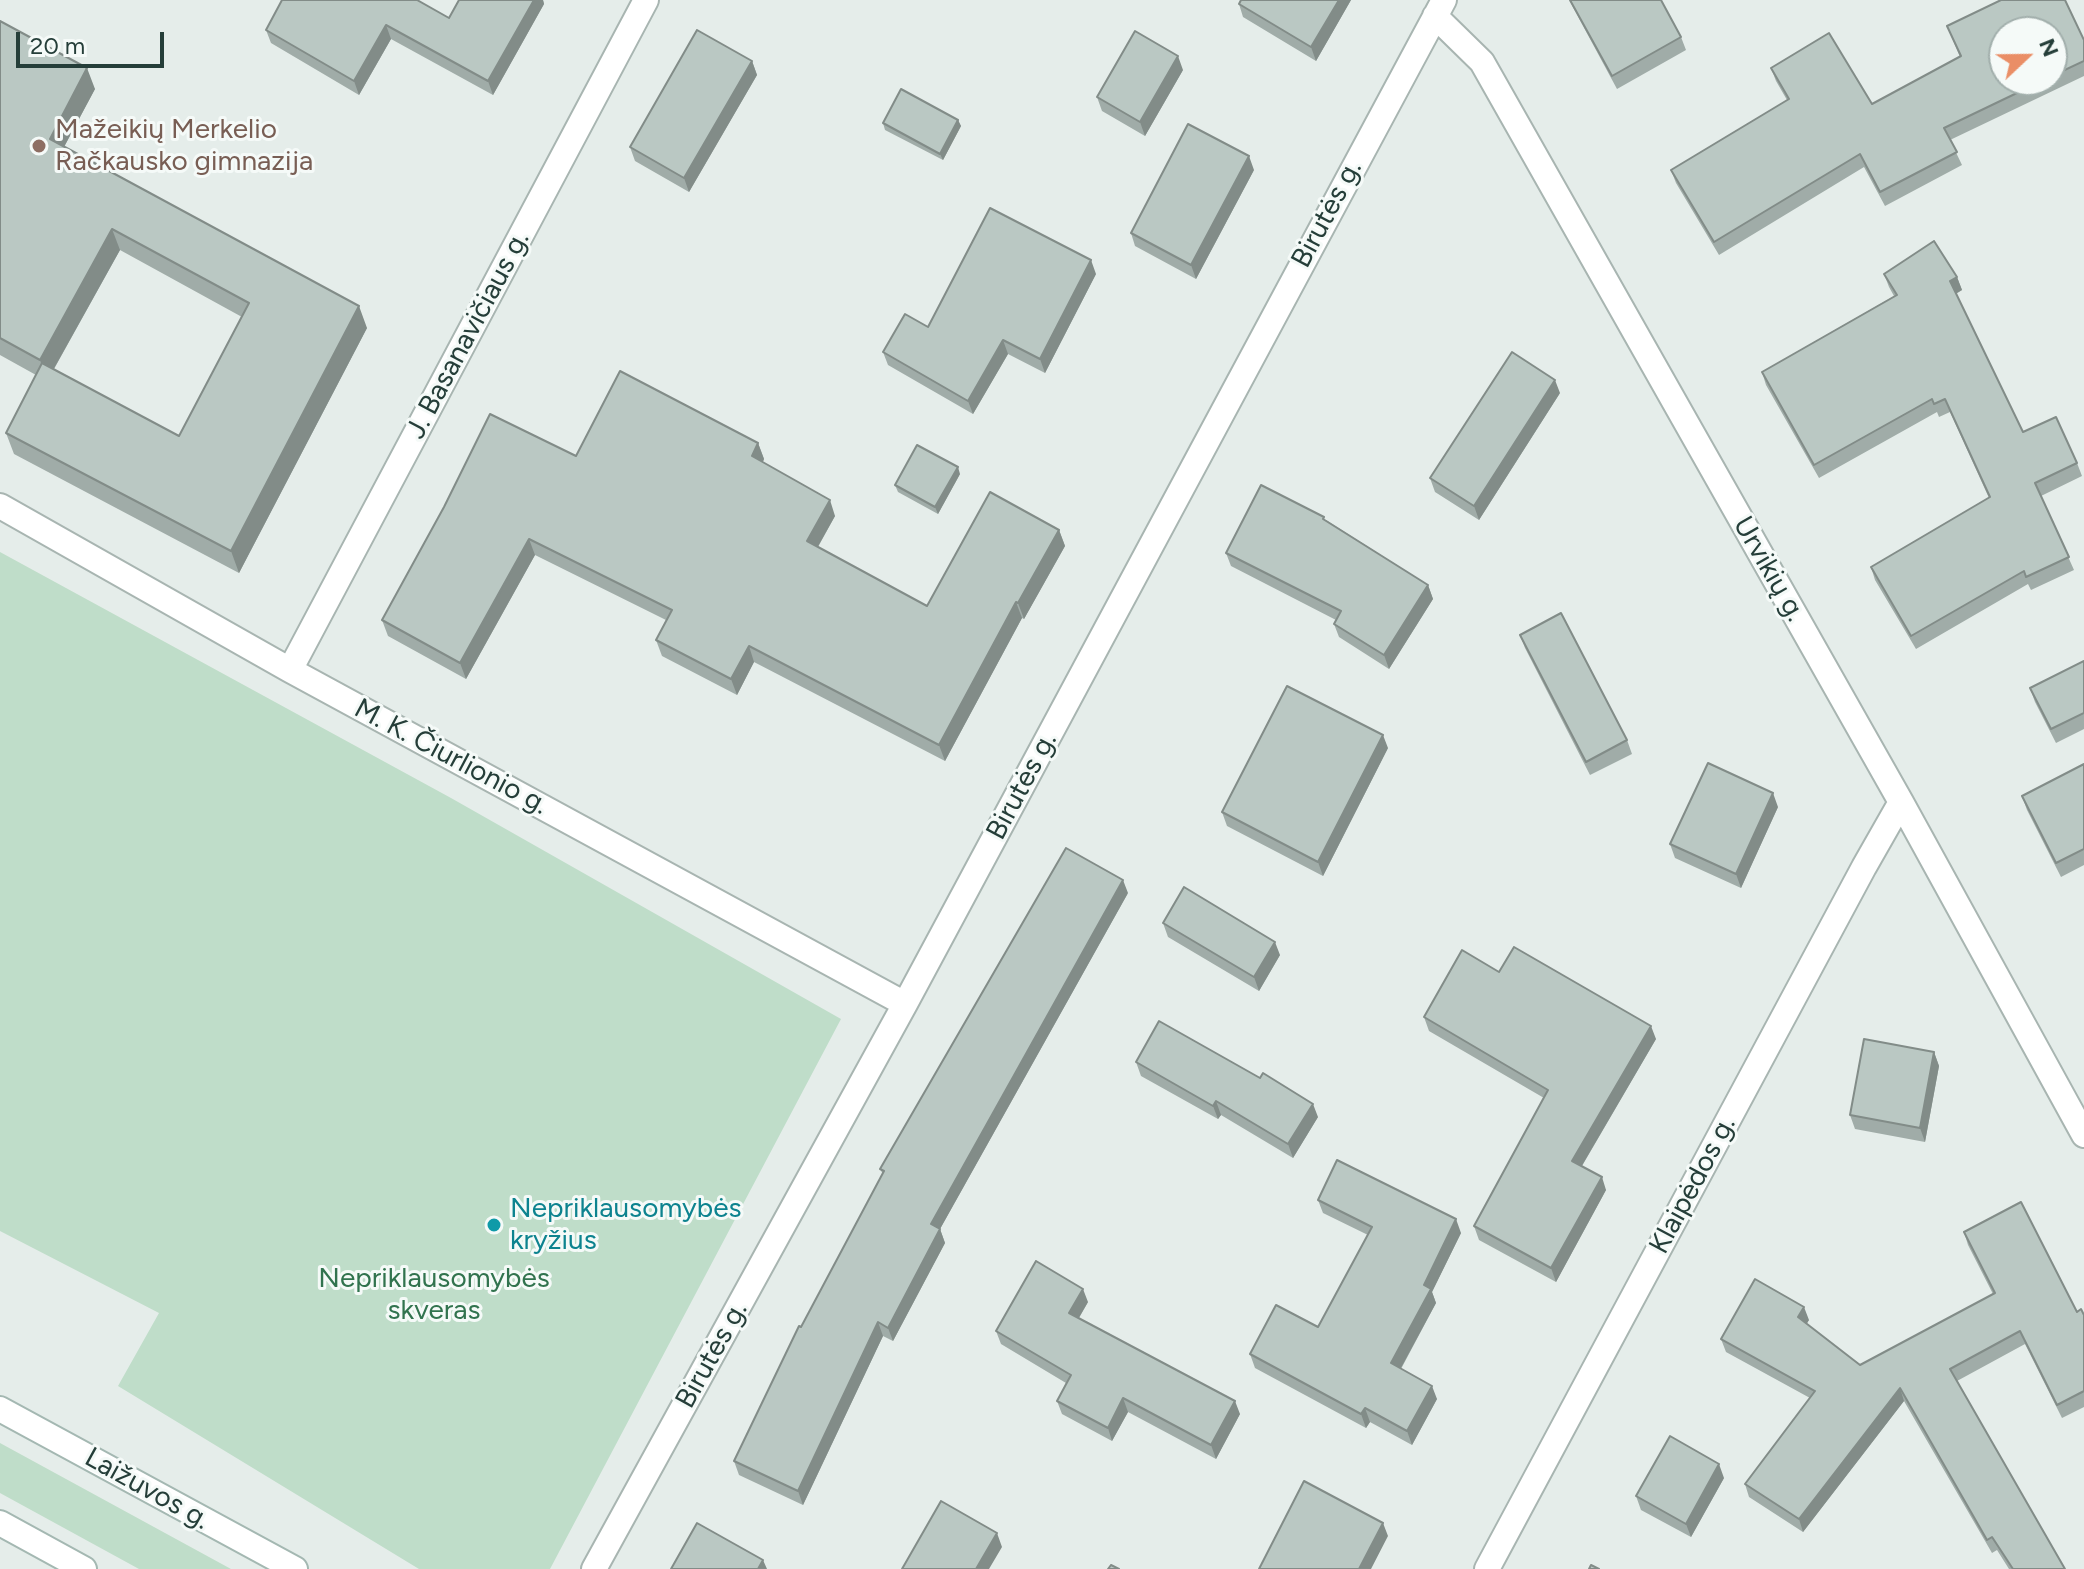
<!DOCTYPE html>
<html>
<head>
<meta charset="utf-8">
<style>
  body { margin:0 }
  #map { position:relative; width:2084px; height:1569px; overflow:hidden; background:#e5edea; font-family:Figtree,sans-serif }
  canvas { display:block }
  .north { position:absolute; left:1988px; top:16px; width:80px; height:80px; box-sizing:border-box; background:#f5faf8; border:2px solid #a2afac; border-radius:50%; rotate:68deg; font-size:22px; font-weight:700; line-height:32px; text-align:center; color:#253e39 }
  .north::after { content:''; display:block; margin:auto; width:28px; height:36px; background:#ea8e66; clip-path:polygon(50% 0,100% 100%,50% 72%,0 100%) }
  .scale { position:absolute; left:16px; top:32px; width:148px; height:36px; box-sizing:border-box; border:4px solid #253e39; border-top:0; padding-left:10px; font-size:24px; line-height:28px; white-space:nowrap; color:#253e39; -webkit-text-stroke:6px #f5faf8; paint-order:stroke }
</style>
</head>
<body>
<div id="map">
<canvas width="2084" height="1569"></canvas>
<div class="north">N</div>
<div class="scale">20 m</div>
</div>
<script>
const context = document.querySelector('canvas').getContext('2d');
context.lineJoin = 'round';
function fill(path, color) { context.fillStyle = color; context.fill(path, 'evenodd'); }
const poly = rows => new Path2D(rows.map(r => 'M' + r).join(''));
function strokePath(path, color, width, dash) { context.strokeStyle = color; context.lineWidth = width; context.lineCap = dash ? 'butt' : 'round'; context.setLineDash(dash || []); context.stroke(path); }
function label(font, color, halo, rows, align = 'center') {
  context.font = font + ' Figtree,sans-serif'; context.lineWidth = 6; context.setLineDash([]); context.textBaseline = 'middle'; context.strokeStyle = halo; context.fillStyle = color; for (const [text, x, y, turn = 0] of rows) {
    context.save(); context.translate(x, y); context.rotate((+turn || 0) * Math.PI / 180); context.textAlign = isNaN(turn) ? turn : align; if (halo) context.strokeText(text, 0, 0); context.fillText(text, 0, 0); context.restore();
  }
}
fill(poly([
  [0,552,451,798,841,1019,550,1569,419,1569,118,1386,159,1313,0,1231],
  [0,1443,231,1569,139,1569,0,1493]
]), '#bfddc9');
const minor = poly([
  [1435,16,1482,62,1901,802,2084,1135],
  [0,506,290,670,905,1004],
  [290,670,646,0],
  [594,1569,905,1004,1444,0],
  [1487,1569,1864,867,1901,802]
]);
const secondary = poly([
  [0,1409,295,1569],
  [0,1523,84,1569]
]);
strokePath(minor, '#a8b5b1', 28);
strokePath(secondary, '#a4b8b2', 28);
strokePath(minor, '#fff', 24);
strokePath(secondary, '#fff', 24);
fill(poly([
  [459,0,543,0,544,4,493,95,391,39,359,95,271,43,266,30,449,18],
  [1241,0,1351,0,1316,61,1243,17,1239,4],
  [1569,0,1661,0,1681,37,1686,50,1617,89],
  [2001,0,2065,0,2084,40,2084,76,1950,140,1962,165,1885,206,1864,167,1719,255,1676,183,1671,170,1787,100,1776,81,1771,68,1829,33,1872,104,1960,57,1947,26],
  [2004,32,2052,32,2052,80,2004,80],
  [0,21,95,89,64,147,367,328,239,573,14,454,6,433,36,375,0,355],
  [120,250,242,317,179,436,54,369],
  [752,61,757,75,689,192,635,161,630,147],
  [1183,70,1145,136,1102,111,1097,97],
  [958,120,961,126,943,160,885,130,883,123],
  [1254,170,1196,279,1135,246,1131,233],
  [1096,274,1045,373,1008,354,973,414,888,365,883,352,928,327],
  [1884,274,1957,277,1962,290,1956,294,2023,432,2077,463,2082,476,2041,496,2074,570,2031,590,2028,584,1916,649,1875,580,1871,567,1989,498,1950,412,1939,417,1937,412,1819,478,1766,385,1762,372,1894,296,1889,287],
  [1560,393,1479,520,1435,492,1430,478],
  [758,443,764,459,763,462,835,516,818,547,927,606,1059,530,1065,546,1024,619,1022,618,945,761,754,662,737,695,662,656,656,640,666,620,535,555,466,679,388,636,382,620,576,456],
  [960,474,938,514,898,492,895,485],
  [1326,520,1428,585,1433,599,1389,669,1339,637,1334,624,1336,620,1231,566,1226,553],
  [1520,635,1627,740,1632,754,1590,775,1525,648],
  [2084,661,2084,729,2056,743,2035,702,2030,688],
  [1388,748,1323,876,1227,826,1222,812],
  [2084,764,2084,865,2061,877,2027,810,2022,796],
  [1778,807,1741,888,1675,858,1670,844],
  [1128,893,940,1229,945,1243,893,1341,883,1336,803,1505,739,1475,734,1461,883,1174,880,1169],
  [1163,923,1280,955,1259,991,1168,937],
  [1499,972,1656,1039,1582,1166,1606,1190,1556,1282,1479,1240,1474,1226,1544,1098,1429,1031,1424,1017],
  [1934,1052,1939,1066,1925,1142,1855,1129,1850,1115],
  [1136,1062,1318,1117,1293,1158,1221,1115,1218,1119,1141,1076],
  [1318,1200,1461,1233,1432,1292,1436,1303,1401,1369,1437,1399,1412,1445,1370,1422,1366,1428,1255,1368,1250,1354,1318,1327,1368,1235,1323,1213],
  [1964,1232,2077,1312,2084,1315,2084,1407,2062,1418,2025,1344,1957,1381,2065,1569,2009,1569,1997,1550,1992,1553,1904,1401,1803,1532,1749,1497,1745,1484,1810,1398,1726,1352,1721,1339,1809,1320,1806,1324,1860,1365,1993,1294,1968,1245],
  [1088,1302,1079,1318,1240,1414,1216,1459,1128,1412,1112,1441,1062,1414,1057,1401,1066,1383,1001,1344,996,1331],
  [1724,1478,1691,1537,1641,1510,1636,1496]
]), '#a0aca8');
fill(poly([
  [534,0,543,0,544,4,493,95,488,81],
  [1339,0,1351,0,1316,61,1311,47],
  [386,25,391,39,359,95,354,81],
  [1178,56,1183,70,1145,136,1140,122],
  [752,61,757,75,689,192,684,178],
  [87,68,95,89,57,160,50,139],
  [958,120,961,126,943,160,940,154],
  [1249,156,1254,170,1196,279,1191,265],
  [112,229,120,250,47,381,40,360],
  [1091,260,1096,274,1045,373,1040,359],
  [1957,277,1962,290,1955,294,1950,281],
  [359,306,367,328,239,573,231,551],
  [1003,340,1008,354,973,414,968,401],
  [1555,380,1560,393,1479,520,1474,506],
  [758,443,764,459,758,472,752,456],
  [958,467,960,474,938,514,935,507],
  [830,500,835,516,812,557,807,541],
  [1059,530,1065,546,1024,619,1018,603],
  [529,539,535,555,466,679,460,663],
  [1428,585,1433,599,1389,669,1384,655],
  [1016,602,1022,618,945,761,939,745],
  [749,646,754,662,737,695,731,679],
  [1383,735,1388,748,1323,876,1318,862],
  [1773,793,1778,807,1741,888,1736,874],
  [1123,880,1128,893,940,1229,945,1243,893,1341,888,1328,931,1224],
  [1275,942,1280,955,1259,991,1254,977],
  [1651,1026,1656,1039,1577,1174,1572,1161],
  [1934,1052,1939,1066,1925,1142,1920,1128],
  [1216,1101,1221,1115,1218,1119,1213,1106],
  [1313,1104,1318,1117,1293,1158,1288,1144],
  [1602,1177,1606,1190,1556,1282,1551,1268],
  [1456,1219,1461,1233,1432,1292,1436,1303,1396,1377,1391,1363,1424,1285],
  [1083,1289,1088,1302,1074,1326,1069,1313],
  [1804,1307,1809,1320,1803,1330,1798,1317],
  [878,1322,883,1336,803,1505,798,1491],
  [1432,1386,1437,1399,1412,1445,1407,1431],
  [1900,1388,1904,1401,1803,1532,1799,1519],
  [1123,1398,1128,1412,1112,1441,1108,1428],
  [1235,1401,1240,1414,1216,1459,1211,1445],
  [1365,1408,1370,1422,1366,1428,1361,1414],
  [1719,1464,1724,1478,1691,1537,1686,1524],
  [1383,1523,1388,1536,1371,1569,1359,1569],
  [997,1533,1002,1547,989,1569,976,1569],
  [763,1560,767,1569,758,1569]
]), '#828c88');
const building = poly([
  [282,0,417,0,449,18,459,0,534,0,488,81,386,25,354,81,266,30,282,0],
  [1241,0,1339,0,1311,47,1239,4,1241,0],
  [1570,0,1661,0,1681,37,1612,76,1570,0],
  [2001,0,2065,0,2084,40,2084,61,2052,76,2052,32,2004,32,2004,80,2044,80,1944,128,1957,152,1880,192,1860,154,1714,242,1671,170,1789,99,1771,68,1829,33,1872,104,1961,56,1947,26,2001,0],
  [0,21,87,68,50,139,359,306,231,551,6,433,42,363,179,436,249,303,112,229,40,360,0,338,0,21],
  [697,30,752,61,684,178,630,147,697,30],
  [1135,31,1178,56,1140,122,1097,97,1135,31],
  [901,89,958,120,940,154,883,123,901,89],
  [1188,124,1249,156,1191,265,1131,233,1188,124],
  [990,208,1091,260,1040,359,1003,340,968,401,883,352,905,314,928,327,990,208],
  [1934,241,1957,277,1950,281,2023,432,2056,417,2077,463,2035,483,2069,557,2026,577,2024,571,1911,636,1871,567,1990,497,1945,399,1934,404,1932,399,1814,465,1762,372,1897,295,1884,274,1934,241],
  [1512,352,1555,380,1474,506,1430,478,1512,352],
  [620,371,758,443,752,456,830,500,807,541,927,606,990,492,1059,530,1018,603,1016,602,939,745,749,646,731,679,656,640,672,610,529,539,460,663,382,620,444,507,490,414,576,456,620,371],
  [917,445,958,467,935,507,895,485,917,445],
  [1261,485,1324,517,1323,519,1428,585,1384,655,1334,624,1341,611,1226,553,1261,485],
  [1561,613,1627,740,1586,762,1520,635,1561,613],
  [2084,661,2084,713,2051,729,2030,688,2084,661],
  [1287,686,1383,735,1318,862,1222,812,1287,686],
  [1708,763,1773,793,1736,874,1670,844,1708,763],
  [2084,764,2084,849,2056,863,2022,796,2084,764],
  [1066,848,1123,880,931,1224,940,1229,888,1328,878,1322,798,1491,734,1461,799,1326,801,1327,884,1171,880,1169,1066,848],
  [1184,887,1275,942,1254,977,1163,923,1184,887],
  [1514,947,1651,1026,1572,1161,1602,1177,1551,1268,1474,1226,1548,1090,1424,1017,1462,950,1499,972,1514,947],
  [1159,1021,1260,1078,1263,1073,1313,1104,1288,1144,1216,1101,1213,1106,1136,1062,1159,1021],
  [1864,1039,1934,1052,1920,1128,1850,1115,1864,1039],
  [1337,1160,1456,1219,1424,1285,1431,1289,1391,1363,1432,1386,1407,1431,1365,1408,1361,1414,1250,1354,1276,1305,1318,1327,1372,1227,1318,1200,1337,1160],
  [2021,1202,2077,1312,2081,1309,2084,1315,2084,1391,2057,1405,2020,1331,1950,1369,2065,1569,2013,1569,1992,1537,1987,1540,1900,1388,1799,1519,1745,1484,1815,1391,1721,1339,1755,1279,1804,1307,1798,1317,1860,1365,1995,1293,1964,1232,2021,1202],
  [1036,1261,1083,1289,1069,1313,1235,1401,1211,1445,1123,1398,1108,1428,1057,1401,1071,1375,996,1331,1036,1261],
  [1670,1436,1719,1464,1686,1524,1636,1496,1670,1436],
  [1304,1481,1383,1523,1359,1569,1259,1569,1304,1481],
  [941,1501,997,1533,976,1569,902,1569,941,1501],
  [697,1523,763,1560,758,1569,671,1569,697,1523],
  [1111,1565,1119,1569,1108,1569,1111,1565],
  [1591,1565,1599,1569,1589,1569,1591,1565]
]);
fill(building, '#bac8c3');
strokePath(building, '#828c88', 2);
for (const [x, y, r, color] of [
  [39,146,8,"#8d6e63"],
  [494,1225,8,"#0f9aa8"]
]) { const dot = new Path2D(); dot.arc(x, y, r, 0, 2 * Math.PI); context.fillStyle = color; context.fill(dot); strokePath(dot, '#f5faf8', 3); }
label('28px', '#785e54', '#f5faf8', [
  ["Mažeikių Merkelio",55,130],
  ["Račkausko gimnazija",55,162]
], 'left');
label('28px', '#253e39', '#f5faf8', [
  ["Birutės g.",1327,214,-62],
  ["J. Basanavičiaus g.",468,335,-62],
  ["Urvikių g.",1769,569,60],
  ["M. K. Čiurlionio g.",451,757,28],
  ["Birutės g.",1022,786,-62],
  ["Klaipėdos g.",1693,1185,-62],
  ["Birutės g.",712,1355,-61],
  ["Laižuvos g.",147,1489,29]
]);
label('28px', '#0d838f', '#f5faf8', [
  ["Nepriklausomybės",510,1209],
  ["kryžius",510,1241]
], 'left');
label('28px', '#31734e', '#f5faf8', [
  ["Nepriklausomybės",434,1279],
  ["skveras",434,1311]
]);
</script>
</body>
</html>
